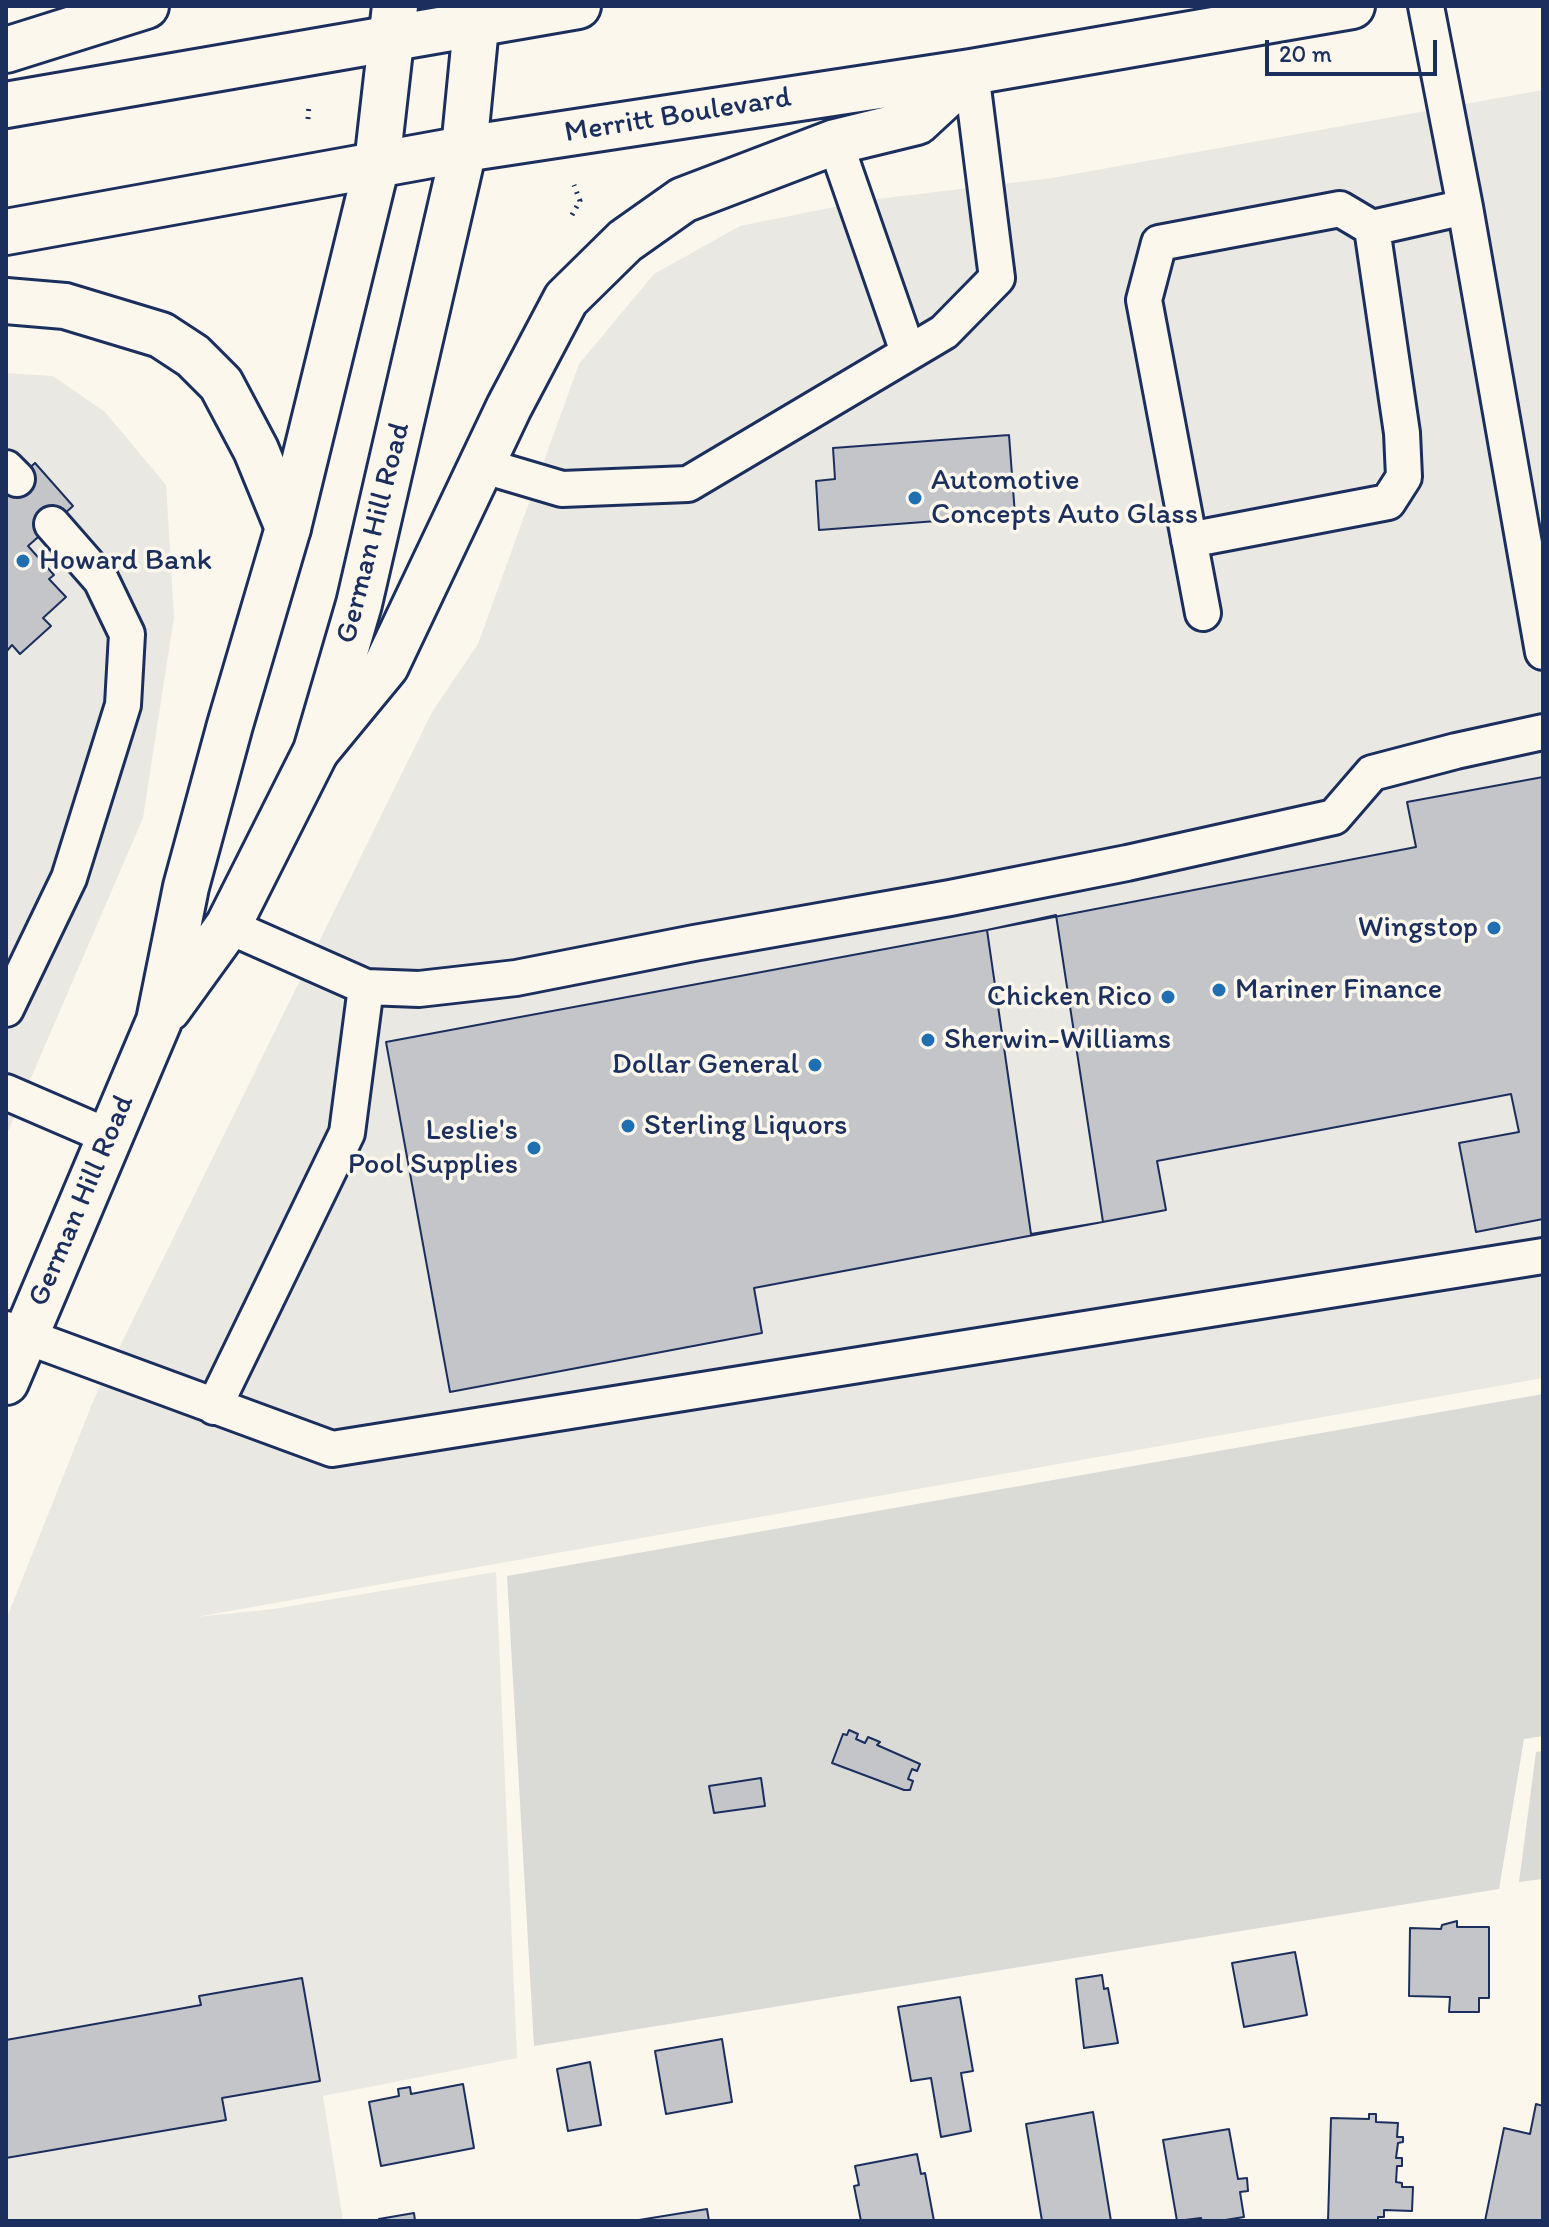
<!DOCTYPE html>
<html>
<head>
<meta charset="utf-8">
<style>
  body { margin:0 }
  #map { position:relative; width:1549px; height:2227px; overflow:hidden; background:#fbf7ec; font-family:Itim,sans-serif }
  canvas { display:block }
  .frame { position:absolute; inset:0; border:8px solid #1b2f5e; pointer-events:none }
  .scale { position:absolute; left:1265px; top:40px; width:172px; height:36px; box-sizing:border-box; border:4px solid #1b2f5e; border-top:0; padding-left:10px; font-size:24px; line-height:28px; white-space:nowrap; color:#1b2f5e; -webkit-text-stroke:6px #fbf7ec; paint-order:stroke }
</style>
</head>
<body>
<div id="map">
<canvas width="1549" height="2227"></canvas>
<div class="frame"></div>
<div class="scale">20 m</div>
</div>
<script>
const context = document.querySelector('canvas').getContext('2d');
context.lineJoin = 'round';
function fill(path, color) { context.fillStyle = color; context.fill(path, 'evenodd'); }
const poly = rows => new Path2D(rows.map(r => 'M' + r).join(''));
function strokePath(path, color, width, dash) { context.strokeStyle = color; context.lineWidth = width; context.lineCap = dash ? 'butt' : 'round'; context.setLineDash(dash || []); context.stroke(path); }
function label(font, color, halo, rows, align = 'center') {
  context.font = font + ' Itim,sans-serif'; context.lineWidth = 7; context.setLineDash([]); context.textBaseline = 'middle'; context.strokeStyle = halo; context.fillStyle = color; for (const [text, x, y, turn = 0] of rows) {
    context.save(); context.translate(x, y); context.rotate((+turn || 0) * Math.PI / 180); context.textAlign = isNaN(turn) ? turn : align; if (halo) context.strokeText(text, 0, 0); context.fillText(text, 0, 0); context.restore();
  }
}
fill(poly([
  [1543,90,1543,1378,196,1617,273,1609,496,1572,517,2058,323,2096,343,2221,6,2221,6,1620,94,1399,432,712,478,644,579,364,654,274,740,226,869,200,1052,178],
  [6,373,53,376,105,412,166,485,174,617,143,818,6,1136]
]), '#eae8e2');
fill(poly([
  [1543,1394,1543,1736,1524,1739,1499,1889,534,2046,507,1576],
  [1543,1751,1543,1879,1519,1882,1536,1752]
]), '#dadad7');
const building = poly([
  [1009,435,1015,515,819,530,816,481,835,479,833,448,1009,435],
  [35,463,73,506,28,546,54,575,49,579,66,597,43,618,51,626,20,654,12,645,6,652,6,489,35,463],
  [1543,777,1543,1219,1476,1232,1459,1143,1519,1132,1511,1094,1157,1161,1166,1210,754,1288,762,1333,450,1392,386,1042,987,930,1416,847,1407,802,1543,777],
  [1056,915,1103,1222,1031,1234,987,930,1056,915],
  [849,1730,858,1734,856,1739,865,1743,868,1737,880,1742,877,1745,920,1764,917,1771,912,1769,908,1779,913,1781,910,1790,904,1790,832,1763,843,1734,847,1735,849,1730],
  [761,1778,765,1806,714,1813,709,1786,761,1778],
  [1457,1921,1457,1927,1489,1927,1489,1998,1479,1998,1479,2012,1449,2012,1450,1997,1409,1996,1410,1928,1441,1929,1442,1925,1457,1921],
  [1295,1952,1307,2015,1244,2027,1232,1963,1295,1952],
  [1102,1975,1104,1989,1108,1988,1118,2043,1084,2048,1076,1979,1102,1975],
  [302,1978,320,2081,222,2098,226,2120,6,2158,6,2040,201,2005,199,1996,302,1978],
  [960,1997,973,2071,961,2073,971,2131,941,2137,931,2078,911,2081,898,2007,960,1997],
  [722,2039,732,2102,666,2114,655,2051,722,2039],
  [590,2062,601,2125,568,2131,557,2069,590,2062],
  [463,2084,474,2148,381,2166,369,2102,399,2096,398,2089,410,2087,411,2094,463,2084],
  [1536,2104,1543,2106,1543,2221,1485,2221,1504,2128,1530,2134,1536,2104],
  [1093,2112,1111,2221,1042,2221,1026,2124,1093,2112],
  [1369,2114,1376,2114,1376,2122,1398,2123,1397,2137,1403,2137,1403,2142,1398,2143,1396,2158,1402,2158,1402,2166,1397,2166,1396,2182,1402,2183,1402,2187,1413,2187,1412,2211,1384,2210,1384,2217,1378,2217,1378,2221,1328,2221,1331,2118,1369,2119,1369,2114],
  [1229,2129,1238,2179,1247,2178,1248,2191,1240,2192,1244,2217,1219,2221,1202,2221,1201,2218,1177,2221,1163,2140,1229,2129],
  [917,2154,921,2174,925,2173,934,2221,861,2221,854,2186,859,2185,855,2166,917,2154],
  [707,2209,709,2221,639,2221,639,2220,707,2209],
  [414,2213,415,2221,379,2221,379,2219,414,2213]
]);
fill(building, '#c3c5c9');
strokePath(building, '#1b2f5e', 2);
const lane = poly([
  [1426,6,1465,207,1543,652],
  [835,142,908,352],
  [481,465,562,489,688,484,944,332,997,278,971,72],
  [6,468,17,479],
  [1189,540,1388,502,1404,477,1402,433,1372,228],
  [1203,613,1144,300,1159,243,1340,209,1372,228,1465,207],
  [228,926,366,987,419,989,516,978,694,943,950,898,1127,863,1334,817,1372,773,1456,751,1543,732],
  [6,1009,69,878,123,705,127,634,101,580,52,524],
  [6,1092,110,1137],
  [6,1329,332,1449,1543,1256],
  [214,1407,347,1133,366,987]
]);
const secondary = poly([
  [168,1009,228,926,316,751,359,604,464,149,478,6],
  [6,1382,159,1021,186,887,230,725,288,528,377,164,395,6]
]);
const primary = poly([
  [6,50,146,6],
  [6,105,578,6],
  [6,232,464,149,971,72,1352,6],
  [6,301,65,306,161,335,193,356,221,384,256,450,288,528],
  [316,751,386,666,509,407,566,299,625,241,683,200,835,142,917,122,971,72]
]);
strokePath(lane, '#1b2f5e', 40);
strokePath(secondary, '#1b2f5e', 50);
strokePath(primary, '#1b2f5e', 50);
strokePath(poly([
  [308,119,309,104],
  [572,215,580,201,574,185]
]), '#1b2f5e', 5, [2, 6]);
strokePath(lane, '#fbf7ec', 34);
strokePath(secondary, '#fbf7ec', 44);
strokePath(primary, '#fbf7ec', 44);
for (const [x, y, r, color] of [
  [915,498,8,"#1f6fb2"],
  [23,561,8,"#1f6fb2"],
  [1494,928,8,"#1f6fb2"],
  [1219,990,8,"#1f6fb2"],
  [1168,997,8,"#1f6fb2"],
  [928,1040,8,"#1f6fb2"],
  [815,1065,8,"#1f6fb2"],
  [628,1126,8,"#1f6fb2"],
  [534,1148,8,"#1f6fb2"]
]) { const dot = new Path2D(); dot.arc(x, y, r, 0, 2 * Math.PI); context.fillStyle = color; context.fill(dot); strokePath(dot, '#fbf7ec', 3); }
label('30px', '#1b2f5e', '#fbf7ec', [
  ["Merritt Boulevard",678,116,-9],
  ["German Hill Road",374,533,-76],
  ["German Hill Road",82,1201,-67]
]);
label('30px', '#1b2f5e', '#fbf7ec', [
  ["Automotive",931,481],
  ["Concepts Auto Glass",931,515],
  ["Howard Bank",39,561],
  ["Wingstop",1478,928,"right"],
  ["Mariner Finance",1235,990],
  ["Chicken Rico",1152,997,"right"],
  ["Sherwin-Williams",944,1040],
  ["Dollar General",799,1065,"right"],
  ["Sterling Liquors",644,1126],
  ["Leslie's",518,1131,"right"],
  ["Pool Supplies",518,1165,"right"]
], 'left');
</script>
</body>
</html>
